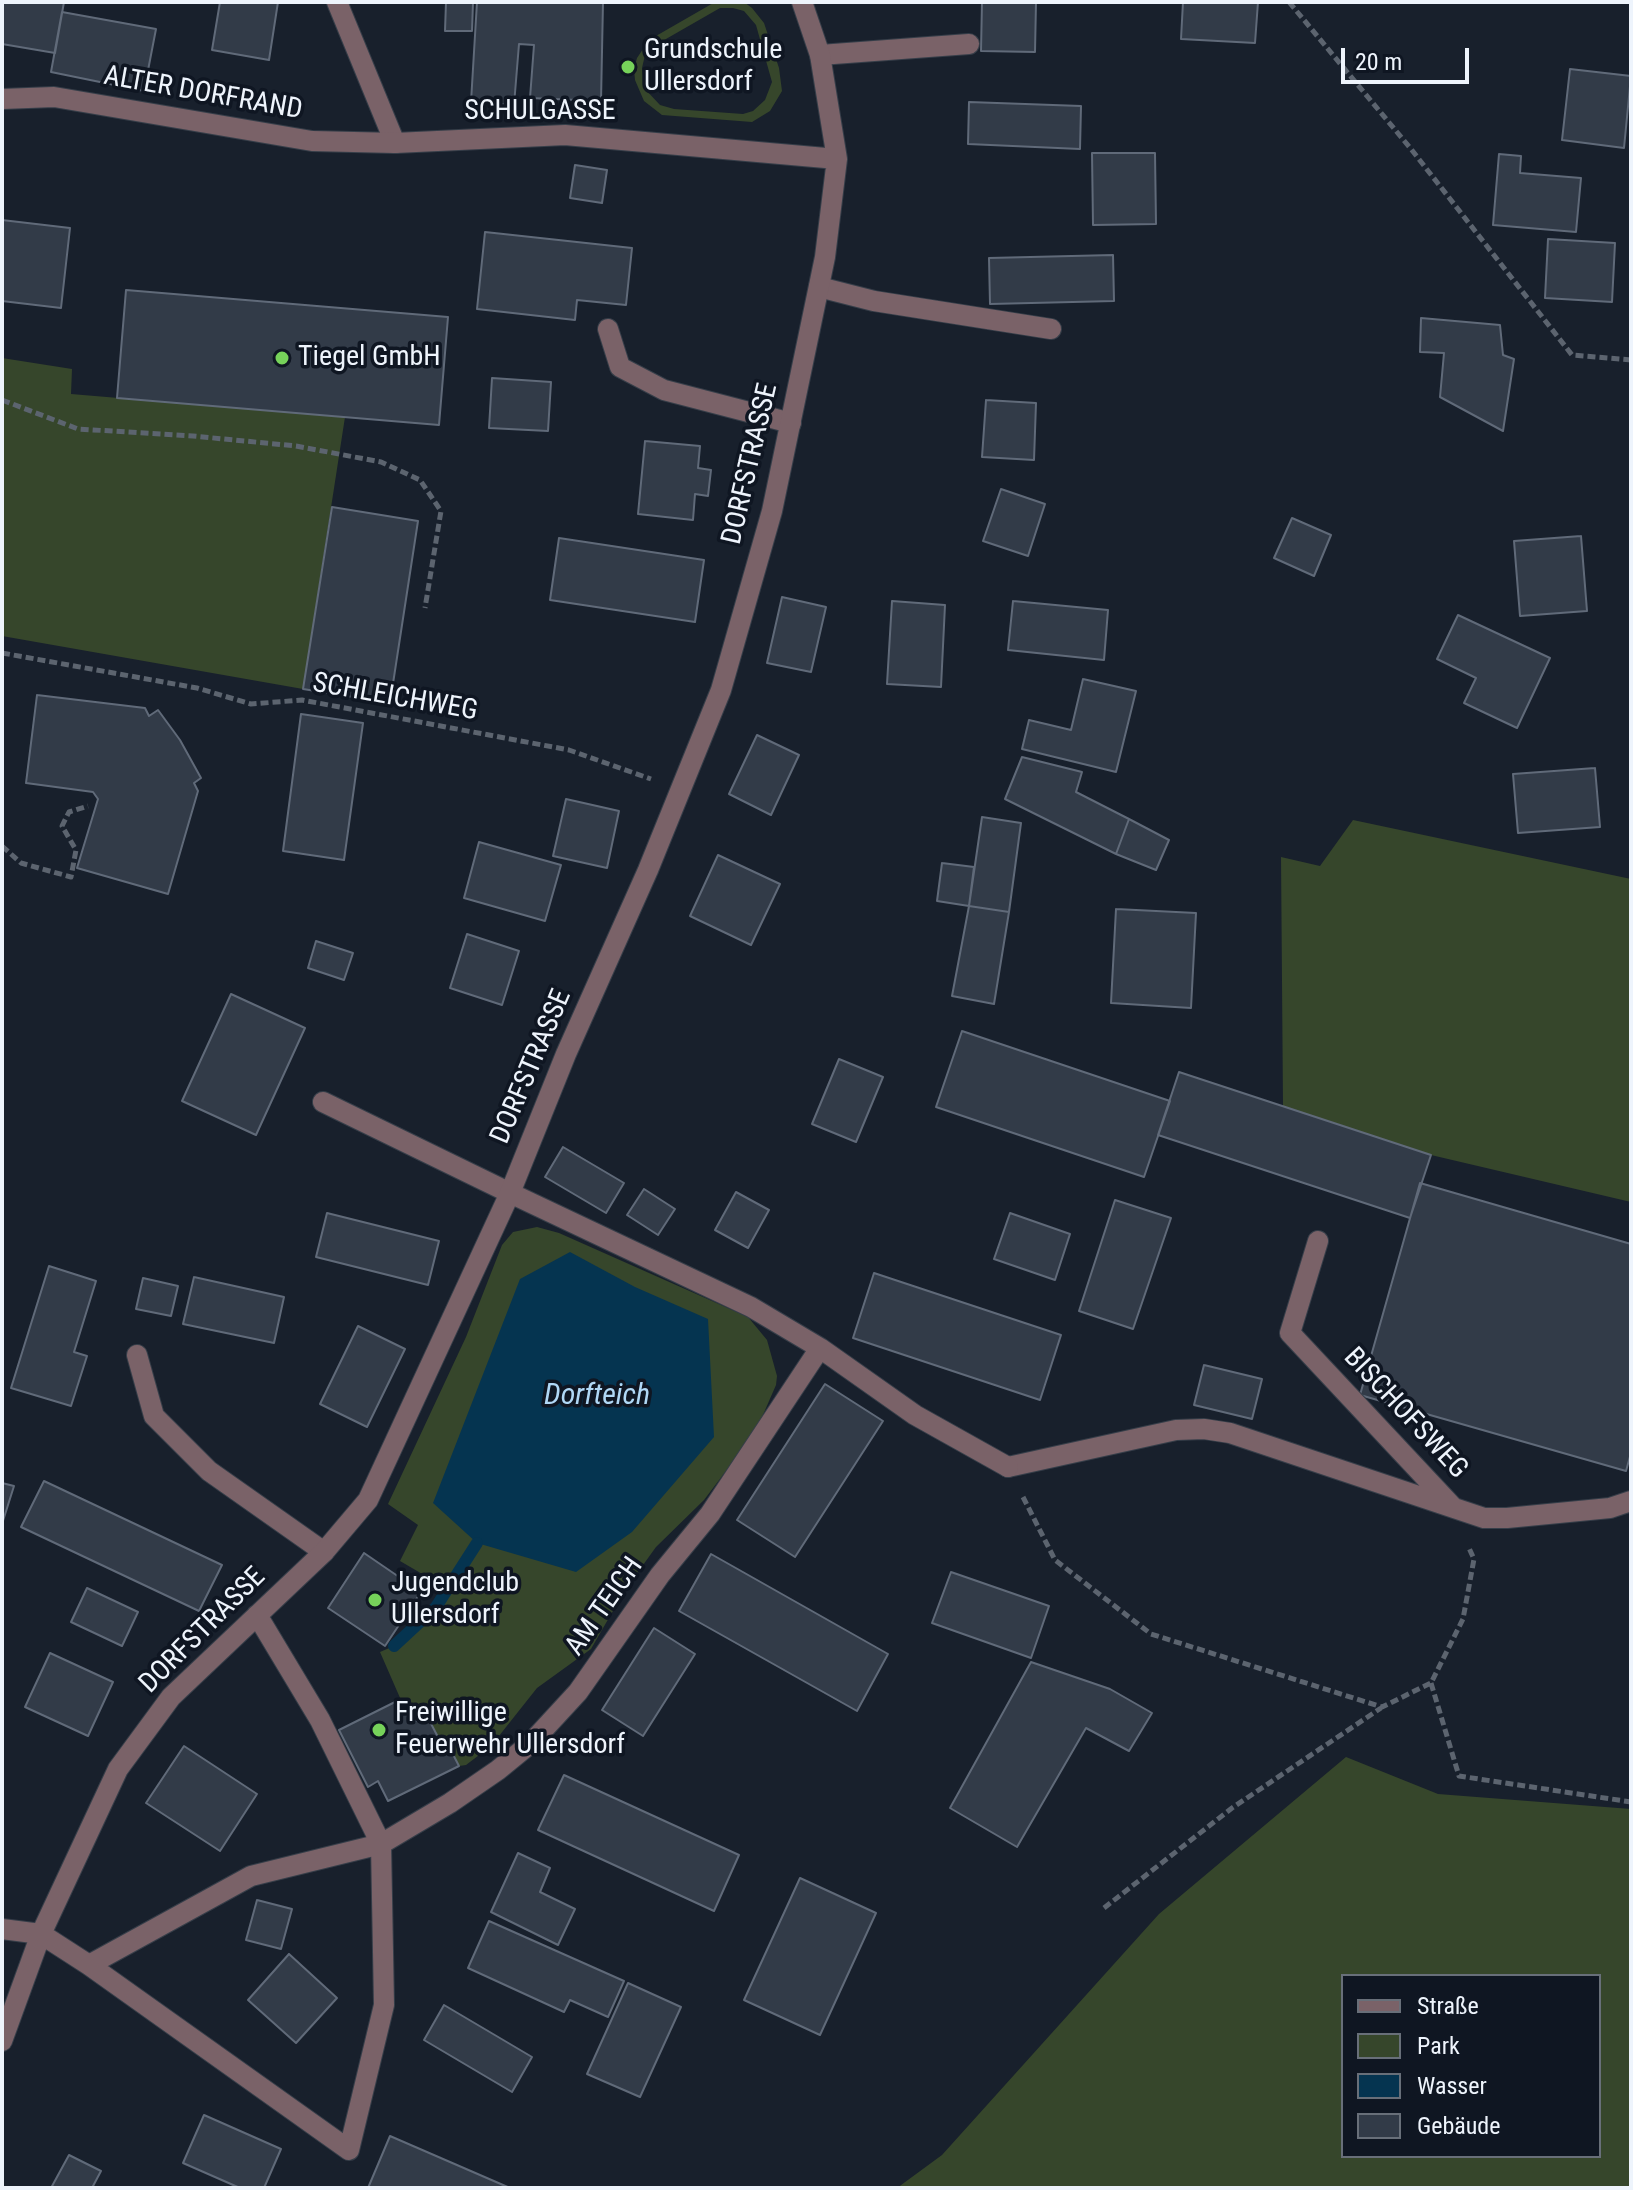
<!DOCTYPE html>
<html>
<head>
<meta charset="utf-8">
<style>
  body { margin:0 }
  #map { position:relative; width:1633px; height:2190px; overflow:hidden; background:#18202c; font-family:"Roboto Condensed",sans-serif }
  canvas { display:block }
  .frame { position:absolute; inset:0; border:4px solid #eef4fc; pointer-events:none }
  .legend { position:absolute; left:1341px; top:1974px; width:260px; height:184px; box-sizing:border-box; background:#0f1622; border:2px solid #686f79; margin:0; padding:10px 14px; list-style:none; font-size:24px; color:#eef4fc }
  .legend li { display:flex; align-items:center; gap:16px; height:40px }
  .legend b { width:40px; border:2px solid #686f79 }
  .scale { position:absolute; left:1341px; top:48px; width:128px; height:36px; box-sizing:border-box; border:4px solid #eef4fc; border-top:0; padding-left:10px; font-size:24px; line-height:28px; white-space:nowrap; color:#eef4fc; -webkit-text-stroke:6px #0f1622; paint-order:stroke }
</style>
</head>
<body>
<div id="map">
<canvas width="1633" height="2190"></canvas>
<div class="frame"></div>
<ul class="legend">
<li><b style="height:10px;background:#7a6268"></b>Straße</li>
<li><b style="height:22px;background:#36462b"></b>Park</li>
<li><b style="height:22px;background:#053450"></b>Wasser</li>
<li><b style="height:22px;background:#323b48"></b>Gebäude</li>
</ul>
<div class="scale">20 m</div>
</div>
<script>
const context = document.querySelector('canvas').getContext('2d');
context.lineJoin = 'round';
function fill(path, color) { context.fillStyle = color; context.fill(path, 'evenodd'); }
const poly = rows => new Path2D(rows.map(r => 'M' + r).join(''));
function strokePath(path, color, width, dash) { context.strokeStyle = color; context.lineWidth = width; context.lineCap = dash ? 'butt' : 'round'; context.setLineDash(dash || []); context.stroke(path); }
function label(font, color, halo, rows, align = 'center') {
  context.font = font + ' "Roboto Condensed",sans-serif'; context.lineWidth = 7; context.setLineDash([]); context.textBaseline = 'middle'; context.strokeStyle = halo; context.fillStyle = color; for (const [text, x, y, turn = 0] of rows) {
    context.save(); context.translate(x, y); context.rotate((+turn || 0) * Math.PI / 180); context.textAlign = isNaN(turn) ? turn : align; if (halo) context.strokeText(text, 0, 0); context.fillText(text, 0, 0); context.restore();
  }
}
fill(poly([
  [715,2,744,2,752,8,764,23,779,68,782,91,770,111,752,122,662,115,644,101,635,80,634,69,637,58,649,40],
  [720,8,733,8,744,11,756,25,772,82,765,100,753,111,743,114,674,109,660,105,645,89,642,68,645,55,652,47],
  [2,358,72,369,71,394,345,417,303,689,2,636],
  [1353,820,1631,879,1631,1202,1431,1155,1283,1106,1281,857,1320,866],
  [537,1227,559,1233,748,1317,767,1340,777,1376,776,1385,759,1424,741,1451,704,1500,656,1547,625,1590,591,1649,537,1688,491,1746,466,1765,459,1766,444,1737,439,1739,427,1716,411,1723,380,1652,394,1646,436,1607,448,1589,400,1561,418,1525,388,1504,466,1337,502,1245,513,1232],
  [1346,1757,1438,1794,1631,1809,1631,2188,897,2188,942,2155,1159,1914],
  [1599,1976,1599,2156,1343,2156,1343,1976]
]), '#36462b');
fill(poly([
  [570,1252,635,1287,708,1319,714,1437,632,1532,576,1572,477,1543,433,1503,520,1279]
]), '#053450');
strokePath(poly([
  [394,1646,436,1607,477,1543]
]), '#053450', 12);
const building = poly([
  [2,2,64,2,55,53,2,44,2,2],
  [220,2,278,2,269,60,212,50,220,2],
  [446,2,473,2,472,31,445,31,446,2],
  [477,2,603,2,601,101,530,98,534,45,519,44,514,105,471,102,477,2],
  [982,2,1036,2,1035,52,981,51,982,2],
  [1183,2,1258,2,1255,43,1181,39,1183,2],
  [62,12,156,29,144,91,51,72,62,12],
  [1570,69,1631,76,1624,148,1562,140,1570,69],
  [969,102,1081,106,1080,149,968,144,969,102],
  [1092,153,1155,153,1156,224,1093,225,1092,153],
  [1499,154,1521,156,1520,173,1581,178,1576,232,1493,225,1499,154],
  [575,165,607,170,602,203,570,198,575,165],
  [2,220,70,228,61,308,2,301,2,220],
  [485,232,632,248,626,305,577,300,575,320,477,309,485,232],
  [1548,239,1615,243,1612,302,1545,298,1548,239],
  [1113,255,1114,301,990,304,989,258,1113,255],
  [126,290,448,317,439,425,117,398,126,290],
  [1421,318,1500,325,1503,355,1514,359,1503,431,1440,397,1444,353,1420,352,1421,318],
  [492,378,551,382,548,431,489,428,492,378],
  [986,400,1036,403,1034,460,982,457,986,400],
  [645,441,700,446,698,468,711,470,708,496,695,494,693,520,638,514,645,441],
  [1001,489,1045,504,1028,556,983,541,1001,489],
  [332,507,418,521,390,703,303,689,332,507],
  [1292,518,1331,535,1314,576,1274,558,1292,518],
  [1581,536,1587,611,1520,616,1514,541,1581,536],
  [559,538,704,560,695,622,550,600,559,538],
  [782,597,826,607,811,672,767,663,782,597],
  [892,601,945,605,941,687,887,684,892,601],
  [1013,601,1108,610,1104,660,1008,650,1013,601],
  [1458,615,1550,658,1517,728,1464,703,1476,678,1437,659,1458,615],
  [1083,679,1136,691,1116,772,1022,749,1029,720,1071,730,1083,679],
  [37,695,145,708,149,716,158,710,180,740,201,778,194,783,198,791,168,894,77,868,98,799,93,792,26,783,37,695],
  [301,714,363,723,344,860,283,851,301,714],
  [757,735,799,755,771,815,729,794,757,735],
  [1022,757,1082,772,1076,792,1129,819,1116,854,1005,799,1022,757],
  [1595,768,1600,827,1518,833,1513,774,1595,768],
  [566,799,619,811,607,868,553,856,566,799],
  [982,817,1021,823,1009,912,969,906,982,817],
  [1129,819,1169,840,1156,870,1116,854,1129,819],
  [479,842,561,865,545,921,464,898,479,842],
  [718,855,780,884,751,945,690,916,718,855],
  [942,863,974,867,969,906,937,901,942,863],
  [969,906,1009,912,994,1004,952,996,969,906],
  [1116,909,1196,913,1191,1008,1111,1003,1116,909],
  [467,934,519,951,502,1005,450,988,467,934],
  [316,941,353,953,344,980,308,968,316,941],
  [231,994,305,1028,256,1135,182,1101,231,994],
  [962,1031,1170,1101,1144,1177,936,1107,962,1031],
  [839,1059,883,1077,856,1142,812,1124,839,1059],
  [1179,1072,1431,1155,1410,1218,1158,1135,1179,1072],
  [563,1147,624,1183,606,1213,545,1177,563,1147],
  [1420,1183,1631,1244,1631,1453,1626,1471,1360,1395,1420,1183],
  [644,1189,675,1209,658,1235,627,1215,644,1189],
  [736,1192,769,1210,748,1248,715,1230,736,1192],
  [1115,1200,1171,1218,1133,1329,1079,1311,1115,1200],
  [327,1213,439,1241,428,1285,316,1257,327,1213],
  [1010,1213,1070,1234,1055,1280,994,1259,1010,1213],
  [49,1266,96,1281,74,1352,87,1356,71,1406,11,1388,49,1266],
  [874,1273,1061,1335,1040,1400,853,1338,874,1273],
  [194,1277,284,1297,274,1343,183,1324,194,1277],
  [143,1278,178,1286,171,1316,136,1309,143,1278],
  [358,1326,405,1349,367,1427,320,1404,358,1326],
  [1204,1365,1262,1379,1252,1419,1194,1405,1204,1365],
  [825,1384,883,1421,795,1557,737,1520,825,1384],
  [44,1481,222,1565,199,1611,21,1527,44,1481],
  [2,1483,14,1486,2,1524,2,1483],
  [364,1553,421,1592,385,1646,328,1608,364,1553],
  [711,1554,888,1654,857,1711,679,1611,711,1554],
  [951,1572,1049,1606,1031,1658,932,1623,951,1572],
  [87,1588,138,1612,122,1646,71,1622,87,1588],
  [654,1628,695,1654,643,1736,602,1710,654,1628],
  [50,1653,113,1682,88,1736,25,1707,50,1653],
  [1031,1662,1110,1689,1152,1713,1129,1751,1086,1728,1017,1847,950,1808,1031,1662],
  [399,1700,411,1723,427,1716,439,1739,444,1737,459,1766,388,1801,378,1781,368,1787,339,1730,399,1700],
  [184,1746,257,1794,220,1851,146,1803,184,1746],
  [564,1775,739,1855,714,1911,538,1830,564,1775],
  [518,1853,550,1868,540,1892,575,1909,558,1945,491,1912,518,1853],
  [800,1878,876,1913,820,2035,744,2000,800,1878],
  [257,1900,292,1909,281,1949,246,1940,257,1900],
  [489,1921,624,1981,608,2017,570,2000,564,2012,468,1968,489,1921],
  [289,1954,337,1998,296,2043,248,2000,289,1954],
  [628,1983,681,2007,640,2097,587,2074,628,1983],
  [444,2005,532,2057,512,2092,424,2040,444,2005],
  [204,2115,281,2149,264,2188,240,2188,183,2163,204,2115],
  [390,2136,510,2188,368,2188,390,2136],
  [69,2155,101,2171,92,2188,51,2188,69,2155]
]);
fill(building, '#323b48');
strokePath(building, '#606a79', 2);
const service = poly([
  [337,2,395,143],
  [820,55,969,44],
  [819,287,874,301,1051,329],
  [608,329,620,367,664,390,791,423],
  [323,1102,510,1193],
  [1318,1241,1290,1333,1452,1506],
  [137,1355,154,1416,209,1471,324,1552],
  [1008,1467,1176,1430,1204,1429,1230,1433,1484,1518,1507,1518,1610,1508,1631,1501]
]);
const minor = poly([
  [2,99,54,97,312,141,395,143,565,135,837,159],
  [510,1193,751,1307,820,1348,915,1415,1008,1467],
  [2,1929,41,1934,89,1965,251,1876,381,1844,450,1803,498,1770,531,1743,578,1692,660,1575,710,1514,820,1348],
  [89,1965,349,2150,384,2005,381,1844,320,1720,257,1615],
  [2,2041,41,1934,118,1769,171,1697,324,1552,368,1500,510,1193,566,1054,648,870,721,690,772,511,825,257,837,159,820,55,802,2]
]);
strokePath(service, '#363e49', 22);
strokePath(minor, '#363e49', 22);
strokePath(poly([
  [1289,2,1411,149,1572,355,1631,360],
  [2,400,78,429,193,436,296,446,381,462,420,480,441,511,425,608],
  [2,653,197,688,251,704,302,700,569,750,651,779],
  [2,846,21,863,71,877,76,850,62,826,69,812,88,806],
  [1023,1497,1055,1560,1151,1634,1382,1707,1431,1683,1463,1619,1474,1559,1469,1548],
  [1431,1683,1459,1776,1631,1802],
  [1104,1908,1232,1808,1381,1708]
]), '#5c646f', 5, [8, 4]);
strokePath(service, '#7a6268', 20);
strokePath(minor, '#7a6268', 20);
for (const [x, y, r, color] of [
  [628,67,8,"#76d25a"],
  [282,358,8,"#76d25a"],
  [375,1600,8,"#76d25a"],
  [379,1730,8,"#76d25a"]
]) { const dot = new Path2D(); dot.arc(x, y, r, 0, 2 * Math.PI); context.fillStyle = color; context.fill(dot); strokePath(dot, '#0f1622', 3); }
label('28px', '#eef4fc', '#0f1622', [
  ["Grundschule",644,51],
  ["Ullersdorf",644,83],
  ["Tiegel GmbH",298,358],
  ["Jugendclub",391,1584],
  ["Ullersdorf",391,1616],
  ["Freiwillige",395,1714],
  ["Feuerwehr Ullersdorf",395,1746]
], 'left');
label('28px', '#eef4fc', '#0f1622', [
  ["ALTER DORFRAND",203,94,10],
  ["SCHULGASSE",540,112],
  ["DORFSTRASSE",751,464,-77],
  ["SCHLEICHWEG",395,698,10],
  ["DORFSTRASSE",532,1067,-67],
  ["BISCHOFSWEG",1405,1414,47],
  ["AM TEICH",605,1607,-55],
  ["DORFSTRASSE",203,1631,-45]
]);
label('italic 30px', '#b0d8f6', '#0f1622', [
  ["Dorfteich",597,1396]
]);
</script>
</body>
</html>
